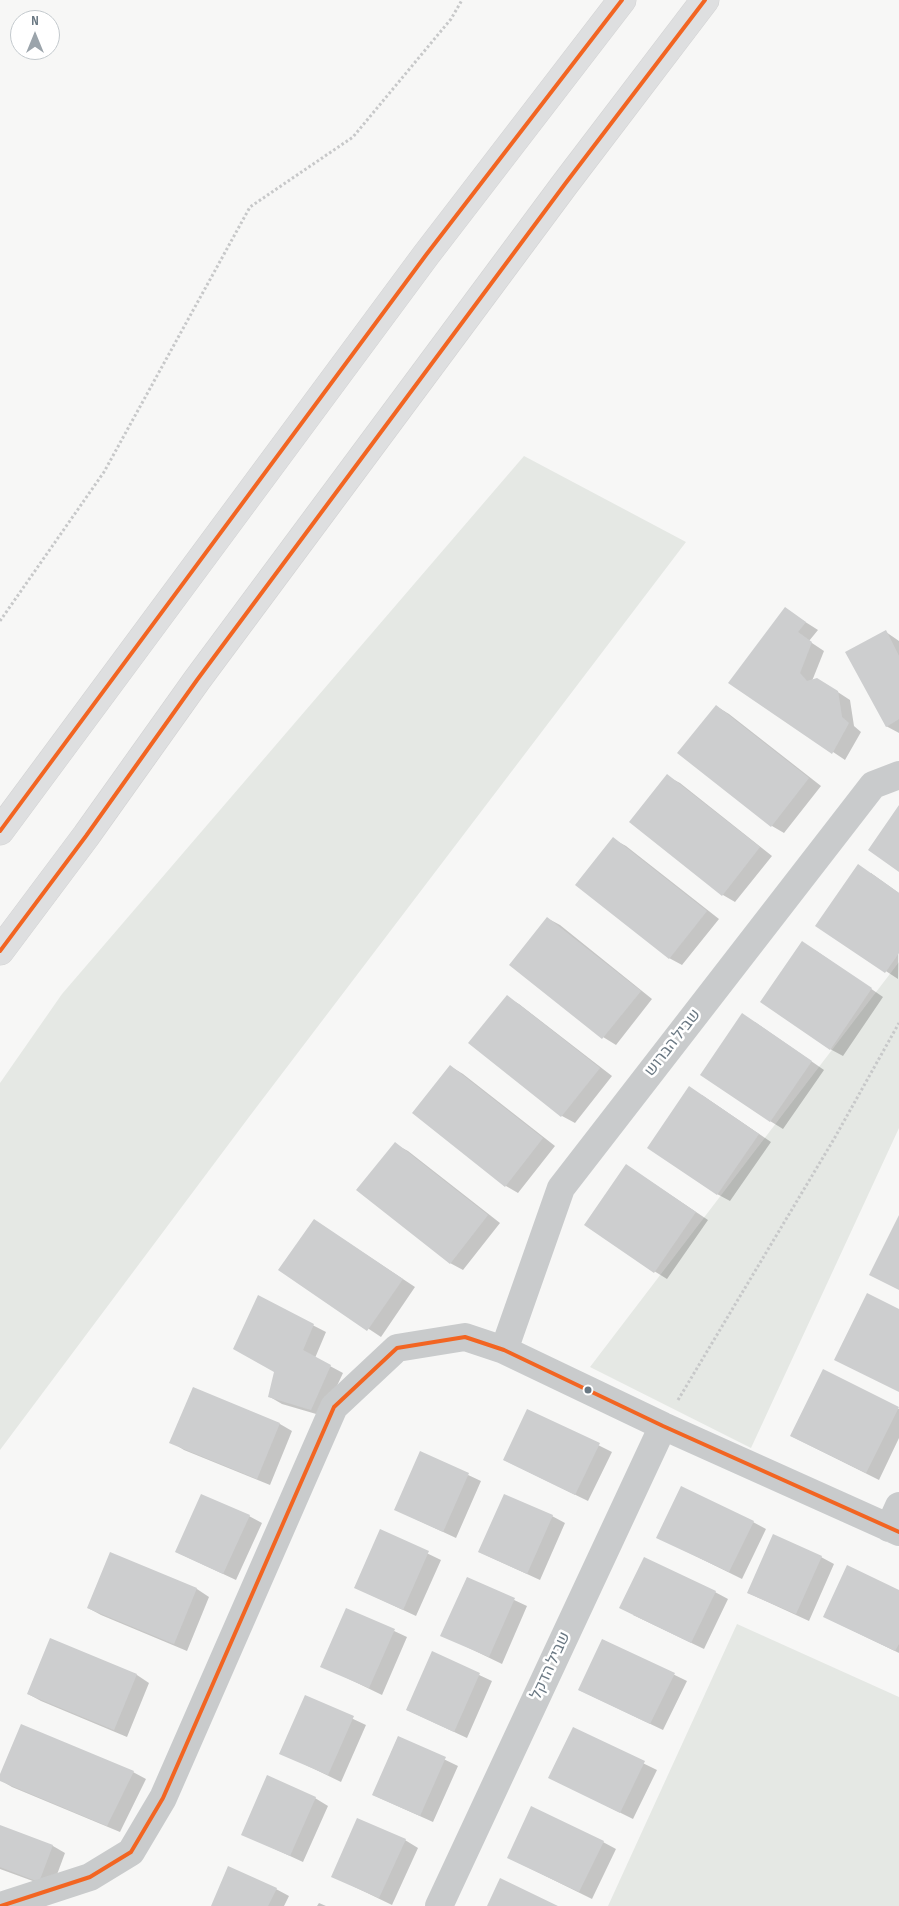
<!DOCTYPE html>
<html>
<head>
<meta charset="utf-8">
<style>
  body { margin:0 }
  #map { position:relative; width:899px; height:1906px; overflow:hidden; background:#f7f7f6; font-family:"Sofia Sans Condensed",sans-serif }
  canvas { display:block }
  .north { position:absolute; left:10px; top:10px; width:50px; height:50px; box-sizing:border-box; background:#fff; border:1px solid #c3c9cd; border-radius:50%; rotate:0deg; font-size:14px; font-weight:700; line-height:20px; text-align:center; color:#6a7883 }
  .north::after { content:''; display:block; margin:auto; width:18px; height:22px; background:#9ba4ab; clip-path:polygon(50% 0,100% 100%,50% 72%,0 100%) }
</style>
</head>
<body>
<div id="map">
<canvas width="899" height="1906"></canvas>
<div class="north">N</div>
</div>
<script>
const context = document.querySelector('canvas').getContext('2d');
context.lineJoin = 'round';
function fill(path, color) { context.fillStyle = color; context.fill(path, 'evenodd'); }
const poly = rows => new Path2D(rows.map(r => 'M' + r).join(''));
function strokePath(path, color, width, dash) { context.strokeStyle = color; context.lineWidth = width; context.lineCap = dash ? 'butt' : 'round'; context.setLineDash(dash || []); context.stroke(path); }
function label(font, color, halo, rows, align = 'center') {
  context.font = font + ' "Sofia Sans Condensed",Heebo,sans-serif'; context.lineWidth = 5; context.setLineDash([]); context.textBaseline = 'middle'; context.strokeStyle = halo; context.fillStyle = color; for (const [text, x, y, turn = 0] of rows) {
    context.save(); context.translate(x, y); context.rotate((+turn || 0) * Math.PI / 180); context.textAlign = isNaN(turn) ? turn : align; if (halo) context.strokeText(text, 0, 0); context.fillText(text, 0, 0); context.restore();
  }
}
fill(poly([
  [524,456,686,542,249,1117,0,1450,0,1083,62,994],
  [899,962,899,1128,751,1448,590,1367],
  [737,1624,899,1697,899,1906,608,1906]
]), '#e5e8e4');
fill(poly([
  [785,609,818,630,809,641,824,651,812,681,830,687,850,700,854,726,861,732,845,760,730,683],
  [886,632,899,641,899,733,886,726],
  [716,706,729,714,821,786,784,833,772,826],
  [667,776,680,783,772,856,735,902,723,895],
  [613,839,626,846,719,919,682,965,669,958],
  [871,873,899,893,898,979,817,926],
  [547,918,560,925,652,999,616,1045,603,1037],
  [815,950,883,997,843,1056,830,1049],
  [507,997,519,1004,612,1076,575,1123,562,1116,470,1043],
  [755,1022,824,1070,783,1129,770,1121],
  [450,1066,463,1074,555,1146,518,1193,506,1186],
  [702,1095,771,1142,730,1201,717,1194],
  [395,1144,408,1151,500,1223,463,1270,450,1263],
  [626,1165,708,1220,667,1279,654,1271],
  [314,1220,415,1287,381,1337,280,1270],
  [258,1297,326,1332,315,1358,343,1373,323,1416,282,1404,270,1397,276,1372],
  [823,1371,899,1409,899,1438,879,1480,791,1436],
  [193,1388,280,1424,292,1431,270,1485,184,1450,171,1442],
  [528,1410,612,1452,588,1501,504,1460],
  [421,1453,481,1481,456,1538,396,1510],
  [249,1516,262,1523,236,1580,176,1552],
  [552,1516,565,1523,540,1580,479,1552],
  [753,1522,766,1529,742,1579,671,1544],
  [381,1531,441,1560,416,1616,356,1588],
  [111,1554,197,1589,209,1597,187,1651,101,1615,88,1608],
  [821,1557,834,1564,809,1621,748,1593],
  [467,1578,527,1606,502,1664,442,1635],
  [899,1591,899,1653,837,1623],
  [715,1592,728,1599,704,1649,633,1615],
  [347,1609,407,1637,382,1695,322,1666],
  [50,1640,137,1675,149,1683,127,1737,41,1701,28,1694],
  [603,1640,687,1681,663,1730,579,1690],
  [432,1653,492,1681,467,1738,407,1710],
  [306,1697,366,1725,341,1782,281,1753],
  [573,1729,657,1770,633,1819,550,1778],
  [398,1737,458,1766,433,1822,373,1795],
  [133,1772,146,1779,120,1832,12,1787,0,1780,0,1777],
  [315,1798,328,1806,303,1862,242,1834],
  [0,1826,53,1846,65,1853,52,1888,0,1869],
  [405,1840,418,1848,392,1905,332,1876],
  [603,1842,616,1849,592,1899,521,1864],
  [276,1889,289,1896,284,1906,212,1906],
  [319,1903,326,1906,317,1906]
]), '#0003');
fill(poly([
  [785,607,806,622,798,632,812,642,800,673,807,681,817,678,838,691,842,717,849,723,832,754,728,683],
  [886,630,899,656,899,719,886,727,845,652],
  [716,705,809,778,771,827,677,753],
  [667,774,760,847,722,896,629,822],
  [899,805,899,872,868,850],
  [613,837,707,911,669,959,575,885],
  [858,864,899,893,899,953,885,973,815,926],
  [547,917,641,991,602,1039,509,965],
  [802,941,872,988,830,1050,760,1002],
  [507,995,600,1068,561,1117,468,1043],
  [742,1013,812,1061,770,1122,700,1075],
  [450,1065,543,1138,505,1187,412,1113],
  [689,1086,759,1134,717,1195,647,1148],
  [395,1142,488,1215,450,1264,356,1190],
  [626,1164,696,1212,654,1273,584,1225],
  [899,1215,899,1290,869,1275],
  [314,1219,403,1279,367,1331,278,1270],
  [867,1293,899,1309,899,1392,834,1360],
  [258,1295,314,1324,303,1350,331,1365,311,1410,268,1397,274,1372,233,1349],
  [823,1369,899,1407,866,1473,790,1436],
  [193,1387,280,1423,257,1479,169,1443],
  [527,1409,600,1443,575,1495,503,1460],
  [420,1451,469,1473,443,1532,394,1510],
  [681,1486,754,1521,729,1572,656,1538],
  [201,1494,250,1515,223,1574,175,1552],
  [504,1494,553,1515,527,1574,478,1552],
  [380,1529,429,1551,403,1610,354,1588],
  [773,1534,822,1556,796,1614,747,1593],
  [110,1552,197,1588,174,1644,87,1608],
  [644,1557,716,1591,691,1643,619,1608],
  [847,1565,899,1590,899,1644,895,1651,823,1617],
  [467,1577,515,1598,489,1657,440,1636],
  [346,1608,395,1629,369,1688,320,1667],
  [50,1638,137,1674,114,1730,27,1694],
  [602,1639,675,1673,650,1724,578,1690],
  [432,1651,480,1673,454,1732,406,1710],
  [305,1695,354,1716,328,1775,279,1754],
  [21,1724,134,1771,107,1826,0,1781,0,1774],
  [573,1727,645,1761,620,1813,548,1778],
  [398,1736,446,1757,420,1816,372,1795],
  [267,1775,316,1797,290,1856,241,1835],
  [531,1806,604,1841,579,1892,507,1858],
  [357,1818,406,1839,379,1898,331,1877],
  [0,1825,53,1845,39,1882,0,1867],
  [228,1866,277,1888,268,1906,211,1906],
  [500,1878,558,1906,487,1906]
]), '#cdcecf');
const highway = poly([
  [0,831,426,255,622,0],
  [0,951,86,836,197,680,565,184,705,0]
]);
strokePath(highway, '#d3d3d3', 29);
strokePath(poly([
  [0,621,104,472,250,207,353,137,451,19,462,0],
  [678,1400,834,1139,899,1023]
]), '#c7c8c9', 3, [2.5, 2.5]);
strokePath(poly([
  [504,1350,561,1188,873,785,899,775],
  [889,1528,899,1506],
  [1,1906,90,1877,131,1852,163,1798,334,1407,397,1348,465,1337,504,1350,663,1426,899,1532],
  [439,1906,663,1426]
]), '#c9cbcc', 28);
strokePath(highway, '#dedfe0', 28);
strokePath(poly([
  [0,831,426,255,622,0],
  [0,951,86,836,197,680,565,184,705,0],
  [1,1906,90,1877,131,1852,163,1798,334,1407,397,1348,465,1337,504,1350,663,1426,899,1532]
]), '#f26522', 4);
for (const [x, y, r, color] of [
  [588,1390,4.5,"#6a7883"]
]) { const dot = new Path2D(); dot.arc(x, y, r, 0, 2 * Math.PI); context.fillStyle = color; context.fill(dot); strokePath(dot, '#fff', 2); }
label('16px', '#6a7883', '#fff', [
  ["שביל הברוש",673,1043,-52],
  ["שביל הדקל",551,1666,-65]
]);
</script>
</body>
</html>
